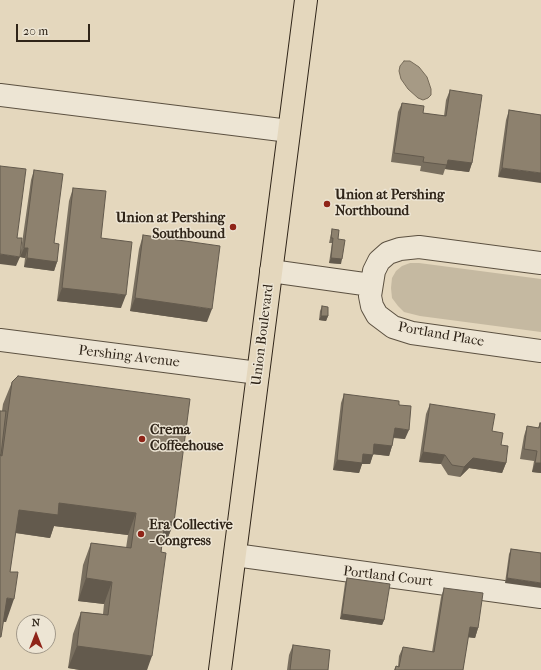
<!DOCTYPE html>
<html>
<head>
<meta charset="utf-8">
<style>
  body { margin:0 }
  #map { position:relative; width:541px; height:670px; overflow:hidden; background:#e4d7bd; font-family:"IM FELL French Canon",serif }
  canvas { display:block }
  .north { position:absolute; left:16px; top:614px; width:40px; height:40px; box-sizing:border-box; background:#ede5d4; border:1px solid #a19889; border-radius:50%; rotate:0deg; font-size:11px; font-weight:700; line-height:16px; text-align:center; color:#2f2418 }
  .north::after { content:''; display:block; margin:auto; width:14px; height:18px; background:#8f2418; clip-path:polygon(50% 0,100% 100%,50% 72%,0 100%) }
  .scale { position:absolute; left:16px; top:24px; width:74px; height:18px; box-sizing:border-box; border:2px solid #2f2418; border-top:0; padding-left:5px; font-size:12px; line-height:14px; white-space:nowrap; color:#2f2418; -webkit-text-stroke:3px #ede5d4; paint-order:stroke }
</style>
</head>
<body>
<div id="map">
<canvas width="541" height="670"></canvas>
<div class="north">N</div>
<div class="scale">20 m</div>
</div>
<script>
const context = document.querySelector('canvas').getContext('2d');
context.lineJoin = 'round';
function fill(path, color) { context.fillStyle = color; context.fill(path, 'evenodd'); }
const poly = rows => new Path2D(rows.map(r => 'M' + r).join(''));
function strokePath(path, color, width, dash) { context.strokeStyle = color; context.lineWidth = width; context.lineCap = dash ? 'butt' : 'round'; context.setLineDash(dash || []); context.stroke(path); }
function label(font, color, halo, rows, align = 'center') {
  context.font = font + ' "IM FELL French Canon",serif'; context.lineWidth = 3; context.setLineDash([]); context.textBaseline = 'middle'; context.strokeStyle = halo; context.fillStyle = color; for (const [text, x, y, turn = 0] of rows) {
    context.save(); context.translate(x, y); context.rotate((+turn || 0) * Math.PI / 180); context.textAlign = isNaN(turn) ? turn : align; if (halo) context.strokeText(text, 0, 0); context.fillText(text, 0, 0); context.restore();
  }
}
fill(poly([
  [410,263,419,263,541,279,541,332,420,316,404,312,398,306,392,298,391,288,392,278,396,271,402,266]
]), '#c5b9a1');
const water = poly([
  [404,61,410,61,419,67,427,77,431,89,431,95,428,98,423,100,418,98,408,89,401,79,399,71,400,66,404,61]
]);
fill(water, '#a69a85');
strokePath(water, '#766b59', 1);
const minor = poly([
  [0,95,289,131],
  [541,263,419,247,400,249,388,253,379,261,374,271,370,296,372,306,377,315,393,327,412,333,541,351],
  [271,271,371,285],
  [0,340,258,373],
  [235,555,541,597]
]);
const major = poly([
  [220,670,306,0]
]);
strokePath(minor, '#5c5141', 24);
strokePath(major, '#2f2418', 24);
strokePath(minor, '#ede5d4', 22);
strokePath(major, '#e4d7bd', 22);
fill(poly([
  [450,90,472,163,469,172,445,169,443,175,420,171,421,166,391,162,398,112,402,103,423,113,444,116,446,100],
  [509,110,541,115,498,177,506,120],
  [34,170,54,243,57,262,54,271,24,267,25,258,20,257,31,180],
  [73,188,101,238,121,308,57,301,69,201],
  [332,229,338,239,341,264,329,263,332,243,329,243,331,234],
  [143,235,207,322,130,311,139,249],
  [322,306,328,316,326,321,319,320,320,311],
  [12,382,174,522,165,545,162,544,147,670,80,670,68,668,73,634,81,612,103,614,104,604,78,601,83,565,91,543,126,548,128,535,54,526,50,538,15,533,10,572,6,622,4,622,0,411,2,411,3,404],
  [344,394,399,405,405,439,393,438,392,446,389,456,373,454,370,464,362,464,359,473,333,470,341,403],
  [430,404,492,431,501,445,506,463,502,473,469,468,460,477,448,475,441,464,419,462,426,414],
  [540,423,541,473,532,472,534,461,520,459,524,436,527,426,538,428],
  [511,549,541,553,505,583,509,554],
  [347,578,384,620,382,625,340,619,345,583],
  [444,588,478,628,475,638,468,637,463,670,394,670,396,666,398,667,399,656,403,647,432,652,441,597],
  [293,645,328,670,287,670,289,655]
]), '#796f5f');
fill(poly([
  [448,160,472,163,469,172,445,169],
  [502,168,541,173,541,183,498,177],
  [24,248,28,248,25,258,20,257],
  [0,254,20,257,16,266,0,264],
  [27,258,57,262,54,271,24,267],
  [331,258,342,259,341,264,329,263],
  [62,288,126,295,121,308,57,301],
  [135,298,212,309,207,322,130,311],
  [321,316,328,316,326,321,319,320],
  [395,428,409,430,405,439,391,437],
  [374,444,392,446,389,456,371,454],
  [423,452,445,455,441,464,419,462],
  [363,454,373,455,370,464,362,464,359,473,333,470,337,460],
  [473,458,506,463,502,473,469,468,460,477,464,467],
  [535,463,541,463,541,473,532,472],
  [59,503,136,513,128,535,54,526,50,538,10,532,19,510],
  [165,521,174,522,165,545,157,544],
  [86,578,112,582,104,604,78,601],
  [507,578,541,583,541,588,505,583],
  [7,598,14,599,6,622,0,621],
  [342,614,384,620,382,625,340,619],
  [470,627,478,628,475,638,466,637],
  [77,646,152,656,147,670,80,670,68,668]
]), '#635a4d');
const building = poly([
  [450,90,482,95,472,163,448,160,447,165,423,162,424,157,394,153,402,103,424,106,423,113,446,116,450,90],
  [509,110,541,115,541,173,502,168,509,110],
  [0,166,26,169,17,238,22,238,20,257,0,254,0,166],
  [34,170,63,174,54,243,59,244,57,262,27,258,28,248,24,248,34,170],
  [73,188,106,191,101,238,132,242,126,295,62,288,73,188],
  [332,229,339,230,338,239,345,240,342,259,331,258,333,238,331,238,332,229],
  [143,235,220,246,212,309,135,298,143,235],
  [322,306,328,307,328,316,321,316,322,306],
  [18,376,190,399,174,522,165,521,161,552,166,553,152,656,77,646,81,612,108,615,112,582,86,578,91,543,131,548,136,513,59,503,58,515,19,510,10,572,18,572,14,599,7,598,1,637,0,637,0,455,2,456,12,382,18,376],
  [344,394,399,401,399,405,411,406,409,430,395,428,392,446,374,444,373,455,363,454,362,463,337,460,344,394],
  [430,404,495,414,492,431,503,433,501,445,508,446,506,463,473,458,464,467,452,465,445,455,423,452,430,404],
  [0,411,6,411,1,455,0,455,0,411],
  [540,423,541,423,541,463,535,463,537,451,524,449,527,426,539,428,540,423],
  [511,549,541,553,541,583,507,578,511,549],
  [347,578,390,584,384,620,342,614,347,578],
  [444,588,483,593,478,628,470,627,463,670,395,670,396,666,399,667,403,647,434,652,444,588],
  [293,645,330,650,328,670,290,670,293,645]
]);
fill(building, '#8d816e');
strokePath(building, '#635a4d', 1);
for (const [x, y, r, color] of [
  [327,204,4,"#8f2418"],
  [233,227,4,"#8f2418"],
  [142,439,4,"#8f2418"],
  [141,534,4,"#8f2418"]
]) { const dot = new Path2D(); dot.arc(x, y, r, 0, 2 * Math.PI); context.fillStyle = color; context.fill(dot); strokePath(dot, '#ede5d4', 1.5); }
label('bold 14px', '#2f2418', '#ede5d4', [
  ["Union at Pershing",335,196],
  ["Northbound",335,212],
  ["Union at Pershing",225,219,"right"],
  ["Southbound",225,235,"right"],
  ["Crema",150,431],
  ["Coffeehouse",150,447],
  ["Era Collective",149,526],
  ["- Congress",149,542]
], 'left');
label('14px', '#2f2418', '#ede5d4', [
  ["Union Boulevard",263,335,-83],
  ["Portland Place",441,335,10],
  ["Pershing Avenue",129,357,7],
  ["Portland Court",388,577,7]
]);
</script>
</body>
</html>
